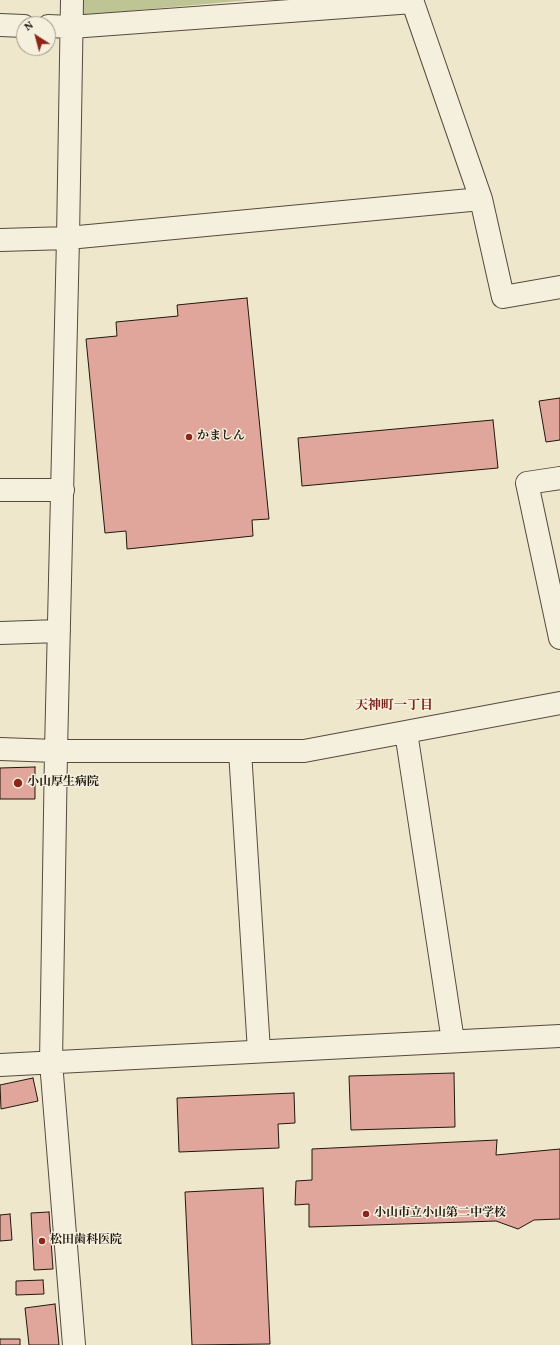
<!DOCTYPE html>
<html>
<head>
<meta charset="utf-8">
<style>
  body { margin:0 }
  #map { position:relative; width:560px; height:1345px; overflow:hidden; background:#efe7cc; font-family:Vollkorn,serif }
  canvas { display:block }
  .north { position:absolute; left:16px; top:16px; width:40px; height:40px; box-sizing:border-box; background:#f5efde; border:1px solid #a0998b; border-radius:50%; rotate:324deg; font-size:11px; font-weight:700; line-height:16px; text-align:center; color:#20170f }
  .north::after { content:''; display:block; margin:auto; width:14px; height:18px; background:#8f2418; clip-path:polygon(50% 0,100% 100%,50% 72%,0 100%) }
</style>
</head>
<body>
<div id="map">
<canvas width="560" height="1345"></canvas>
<div class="north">N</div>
</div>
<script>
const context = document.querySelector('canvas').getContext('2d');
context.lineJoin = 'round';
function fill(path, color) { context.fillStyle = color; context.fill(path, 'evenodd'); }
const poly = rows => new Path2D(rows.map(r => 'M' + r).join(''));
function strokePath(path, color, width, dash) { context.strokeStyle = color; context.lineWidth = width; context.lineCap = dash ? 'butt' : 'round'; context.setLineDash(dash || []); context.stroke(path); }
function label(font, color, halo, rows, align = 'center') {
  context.font = font + ' Vollkorn,"Noto Serif JP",serif'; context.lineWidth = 3; context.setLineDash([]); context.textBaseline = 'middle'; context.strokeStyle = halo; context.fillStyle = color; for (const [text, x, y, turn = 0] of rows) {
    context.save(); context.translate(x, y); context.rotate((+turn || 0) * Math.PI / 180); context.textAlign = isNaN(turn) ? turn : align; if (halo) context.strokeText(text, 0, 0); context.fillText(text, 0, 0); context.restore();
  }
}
fill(poly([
  [83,0,251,0,83,15]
]), '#bec494');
const building = poly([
  [247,298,269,519,252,520,253,536,127,549,126,531,105,533,86,339,117,336,116,322,178,316,177,305,247,298],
  [560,398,560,440,546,442,539,401,560,398],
  [493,420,498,468,302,486,298,438,493,420],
  [35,767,35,799,0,799,0,768,35,767],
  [454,1073,455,1127,351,1130,349,1076,454,1073],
  [33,1078,38,1101,1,1109,0,1085,33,1078],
  [294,1093,295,1123,278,1124,279,1148,179,1152,177,1098,294,1093],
  [497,1140,496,1155,560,1149,560,1219,534,1220,518,1229,496,1221,309,1227,309,1204,295,1205,296,1181,312,1180,312,1149,497,1140],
  [263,1188,270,1344,192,1345,185,1192,263,1188],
  [49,1212,53,1269,34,1270,31,1213,49,1212],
  [10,1214,12,1240,0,1241,0,1215,10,1214],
  [43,1280,44,1294,16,1295,16,1281,43,1280],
  [55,1304,59,1345,29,1345,25,1308,55,1304],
  [0,1339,20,1339,20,1345,0,1345,0,1339]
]);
fill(building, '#e1a69b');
strokePath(building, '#20170f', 1);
const minor = poly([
  [72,0,68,238,56,751,51,1062,74,1345],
  [412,0,481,199,503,297,560,287],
  [0,25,24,26],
  [48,26,71,27,413,2],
  [0,240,68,238,481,199],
  [560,478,527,483,560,638],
  [0,490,63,490],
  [0,633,59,631],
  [406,732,453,1041],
  [0,749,56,751,304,751,560,703],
  [240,751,259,1051],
  [0,1065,560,1036]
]);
strokePath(minor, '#544b3e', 24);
strokePath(minor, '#f5efde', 22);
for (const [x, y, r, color] of [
  [189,437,4,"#8f2418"],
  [18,783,5,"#8f2418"],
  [366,1214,4,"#8f2418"],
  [42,1241,4,"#8f2418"]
]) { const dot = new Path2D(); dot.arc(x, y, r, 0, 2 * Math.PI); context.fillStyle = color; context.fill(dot); strokePath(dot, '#f5efde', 1.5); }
label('bold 12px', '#20170f', '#f5efde', [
  ["かましん",197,437],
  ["小山厚生病院",27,783],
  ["小山市立小山第二中学校",374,1214],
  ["松田歯科医院",50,1241]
], 'left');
label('bold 13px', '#7a1f14', '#f5efde', [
  ["天神町一丁目",394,707]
]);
</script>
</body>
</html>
